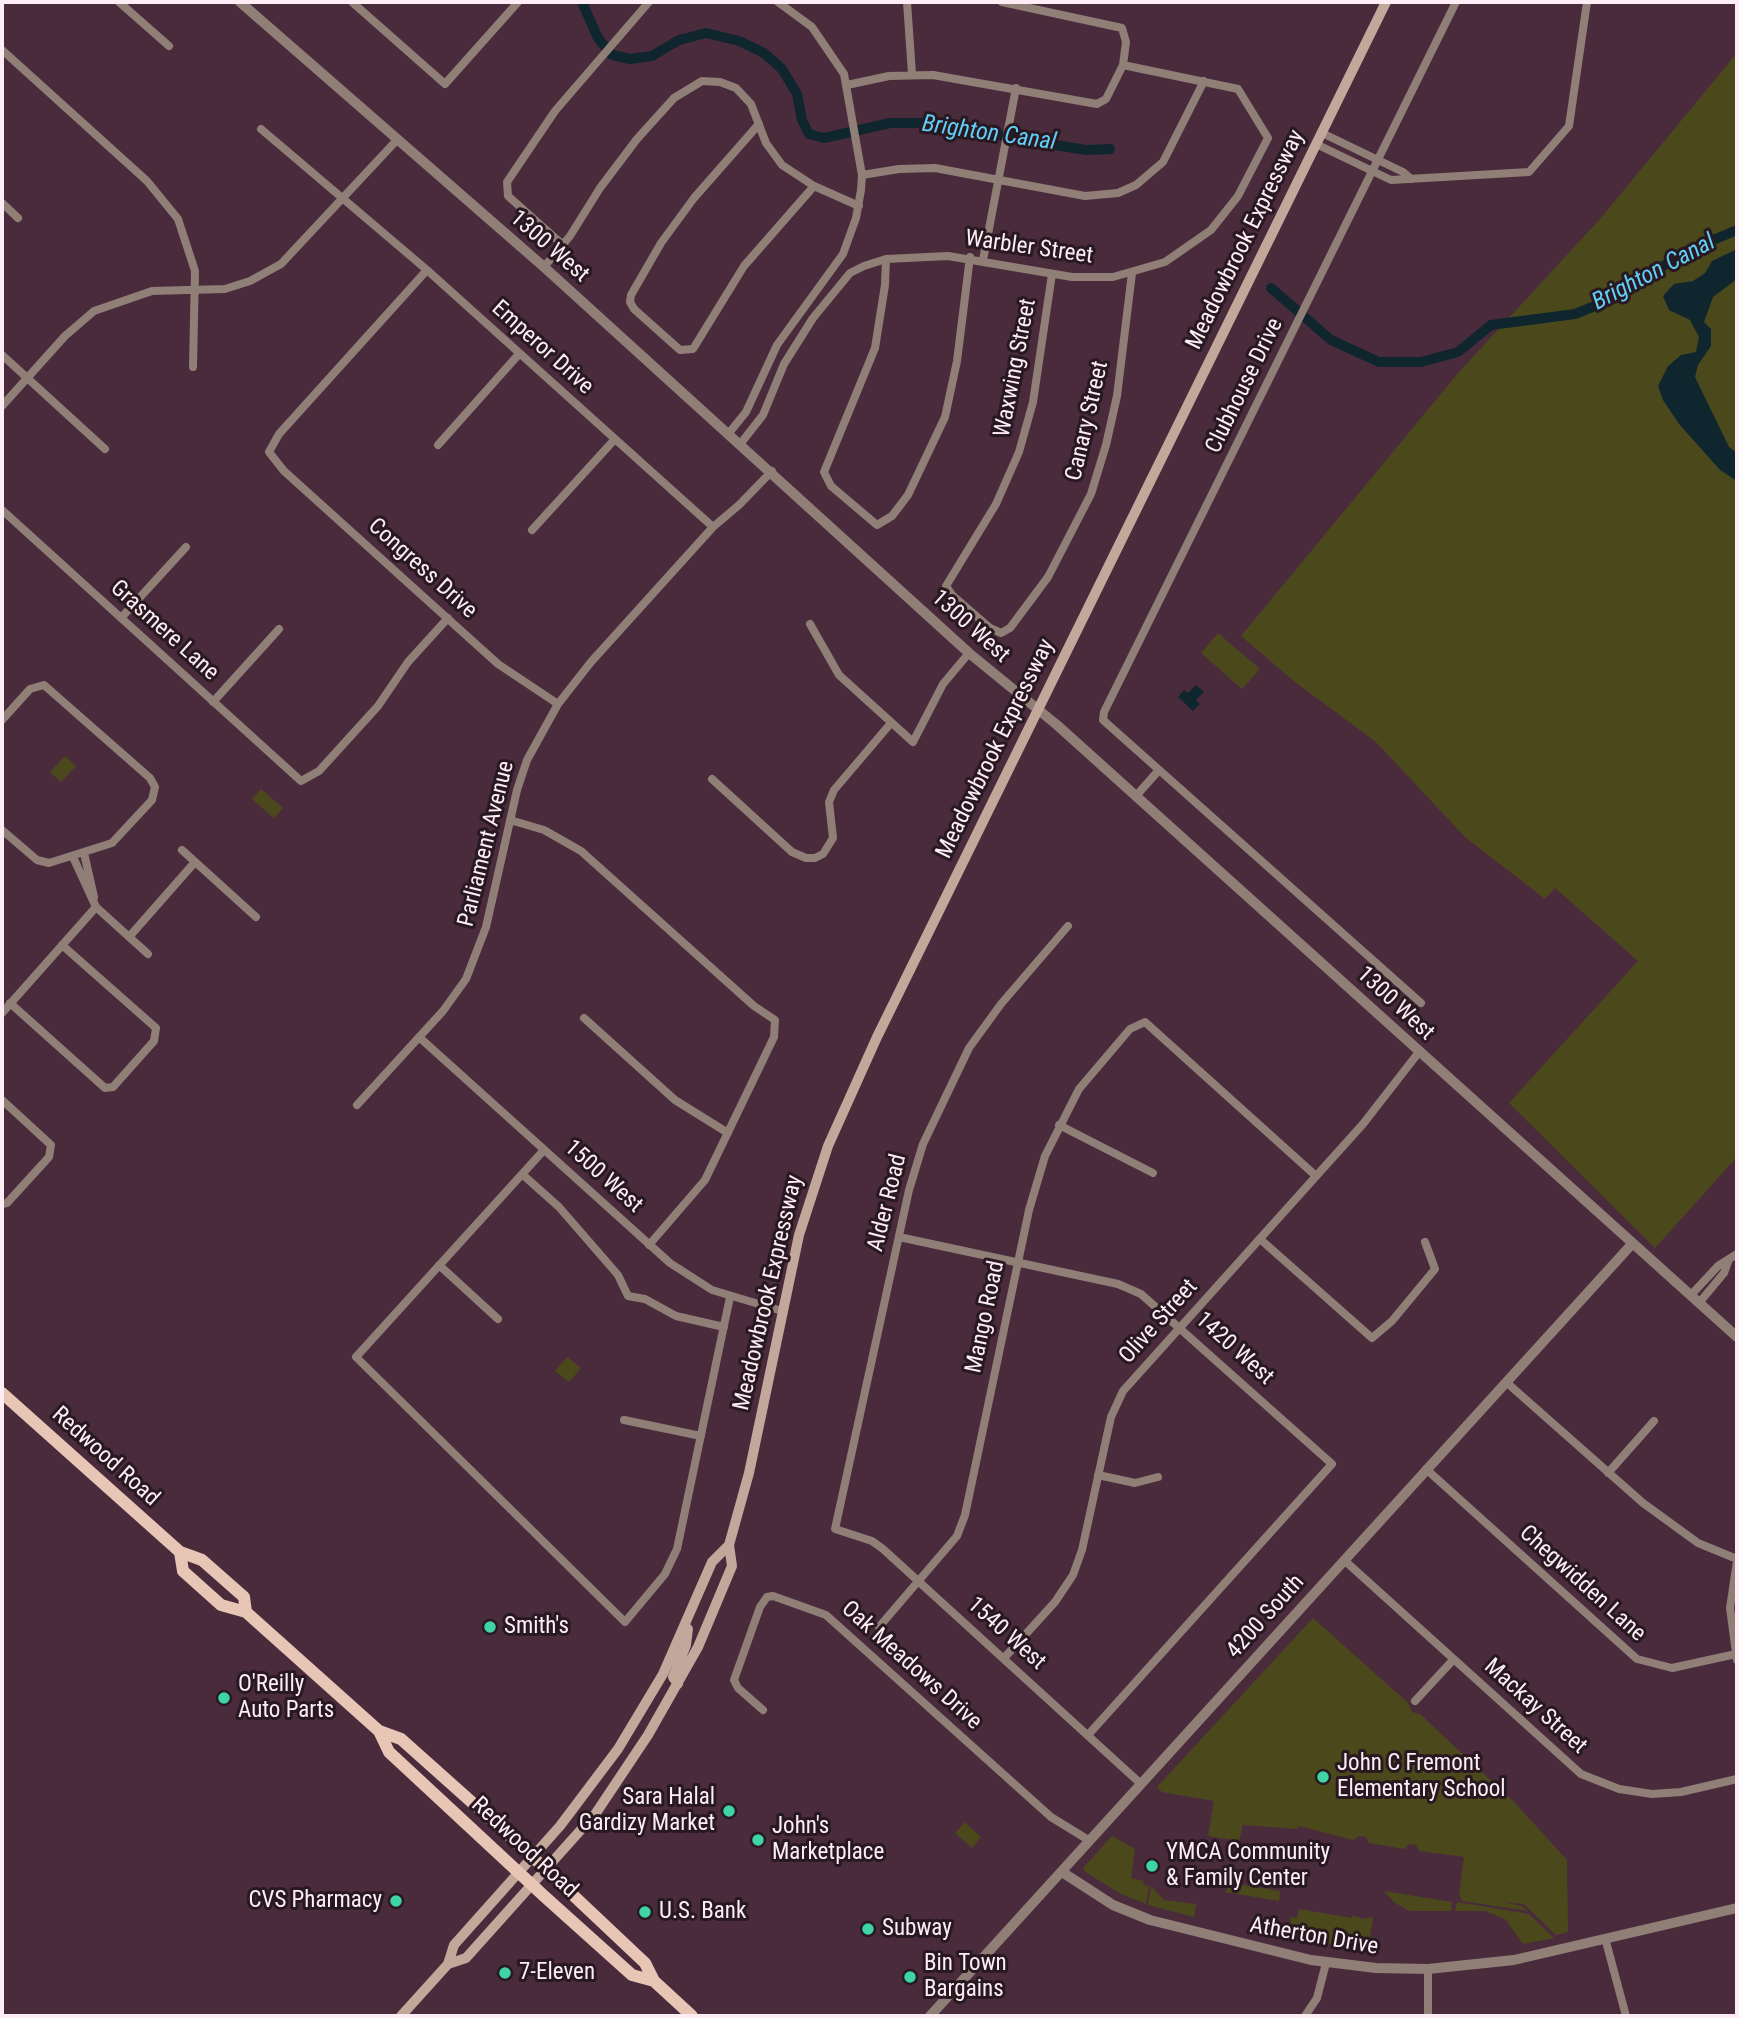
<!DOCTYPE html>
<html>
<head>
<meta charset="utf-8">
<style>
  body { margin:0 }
  #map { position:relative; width:1739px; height:2018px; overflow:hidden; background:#4a2b3c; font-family:"Roboto Condensed",sans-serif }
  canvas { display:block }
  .frame { position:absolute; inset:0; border:4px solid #feedf5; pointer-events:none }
</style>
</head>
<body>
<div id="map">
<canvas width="1739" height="2018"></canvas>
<div class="frame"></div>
</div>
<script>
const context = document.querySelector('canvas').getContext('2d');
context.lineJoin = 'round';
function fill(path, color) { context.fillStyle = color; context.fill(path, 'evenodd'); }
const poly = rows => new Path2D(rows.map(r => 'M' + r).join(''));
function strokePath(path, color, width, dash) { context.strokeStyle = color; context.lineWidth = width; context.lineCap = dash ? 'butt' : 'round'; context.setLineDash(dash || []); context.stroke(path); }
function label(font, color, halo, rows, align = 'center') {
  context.font = font + ' "Roboto Condensed",sans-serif'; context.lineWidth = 6; context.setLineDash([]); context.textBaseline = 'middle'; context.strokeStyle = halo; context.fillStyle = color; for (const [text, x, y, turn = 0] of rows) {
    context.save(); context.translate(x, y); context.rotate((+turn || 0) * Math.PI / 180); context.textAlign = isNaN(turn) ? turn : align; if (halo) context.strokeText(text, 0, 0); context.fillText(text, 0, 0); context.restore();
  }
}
fill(poly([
  [1737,53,1737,1157,1655,1248,1509,1103,1638,961,1555,888,1545,899,1465,837,1376,742,1295,682,1241,636,1459,372,1600,219],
  [1218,633,1260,669,1242,689,1201,653],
  [65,756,76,766,61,782,50,772],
  [261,789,283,808,274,818,252,799],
  [567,1357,581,1368,569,1382,555,1371],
  [1313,1618,1408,1703,1412,1712,1420,1714,1516,1804,1567,1860,1568,1932,1556,1935,1524,1904,1501,1902,1522,1906,1528,1911,1462,1901,1459,1893,1464,1857,1419,1851,1416,1845,1409,1844,1405,1849,1369,1843,1366,1837,1359,1836,1353,1840,1299,1826,1296,1829,1243,1825,1239,1841,1208,1836,1214,1801,1162,1792,1157,1787],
  [965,1822,981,1837,972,1848,955,1833],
  [1112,1836,1135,1849,1131,1878,1144,1881,1143,1885,1149,1886,1146,1904,1119,1893,1084,1871,1084,1867],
  [1232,1883,1280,1891,1279,1901,1225,1892],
  [1151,1886,1164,1900,1196,1904,1194,1917,1148,1905],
  [1384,1891,1452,1902,1451,1911,1410,1911,1395,1903],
  [1457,1902,1529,1914,1554,1938,1523,1944,1505,1919,1485,1911,1455,1911],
  [1299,1909,1352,1918,1353,1915,1362,1919,1373,1917,1368,1950,1293,1938,1290,1917,1297,1918]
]), '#4b491c');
fill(poly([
  [1737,249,1737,279,1713,297,1704,322,1711,329,1711,346,1698,365,1695,377,1729,447,1737,453,1737,481,1720,470,1679,424,1663,400,1658,386,1668,366,1681,355,1696,352,1699,337,1690,320,1669,310,1663,296,1674,284,1693,281,1705,273,1712,261],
  [1196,685,1204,692,1196,700,1200,704,1193,711,1178,697,1184,690,1188,693]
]), '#0f262f');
strokePath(poly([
  [582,2,598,38,612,55,630,59,652,56,679,40,706,33,739,41,764,53,782,69,797,94,802,120,809,134,824,138,890,123,948,123,1011,138,1086,150,1110,149],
  [1271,288,1331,340,1379,362,1421,362,1458,352,1491,325,1575,314,1620,296,1682,253,1737,230]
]), '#0f262f', 10);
strokePath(poly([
  [119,2,169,46],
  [352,2,445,84,518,2],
  [907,2,912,74],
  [2,50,147,181,178,219,195,271,193,367],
  [847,85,889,76,933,75,1097,104,1106,99,1123,65,1126,42,1122,28,1002,2],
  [759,124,694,198,661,243,631,295,630,302,634,309,680,350,693,349,744,266,814,186],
  [261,129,427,270,713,527],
  [1322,133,1403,172,1411,179],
  [1316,144,1391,180,1529,172,1569,126,1587,2],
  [862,175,899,169,935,168,1085,196,1118,193,1136,185,1163,162,1204,81],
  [2,203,18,218],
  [563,245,508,196,507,182,555,111,649,2],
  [886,259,885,285,875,348,824,472,831,486,877,525,892,516,908,495,945,417,957,361,970,257],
  [983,260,1016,88],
  [544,267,570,236,600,188,637,139,674,98,702,81,720,82,736,88,751,104,766,143,782,165,814,186,859,206],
  [427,270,279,434,269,452,284,471,498,664,558,704],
  [1052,274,1033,402,1019,452,996,504,946,586,952,595,990,628,1001,633,1010,628,1048,577,1091,494,1106,445,1117,396,1132,273],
  [2,355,105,449],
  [2,406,65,336,94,311,152,291,225,289,250,281,281,264,396,141],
  [729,433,746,412,777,345,843,254,856,218,861,190,862,175,844,74,812,27,778,2],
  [741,443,763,415,784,364,813,318,850,273,864,266,886,259,948,256,1072,277,1113,277,1165,262,1211,230,1238,196,1268,138,1238,89,1123,65],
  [438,445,519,354],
  [2,510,301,781,319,771,378,706,408,662,448,618],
  [532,530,615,439],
  [121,618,186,547],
  [810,624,839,675,913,742,943,684,969,653],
  [213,702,279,629],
  [2,720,30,689,44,685,150,778,155,787,152,800,112,843,49,863,37,860,2,830],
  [712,779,792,852,806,858,815,858,823,854,833,838,829,802,834,790,891,723],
  [1136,796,1159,770],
  [510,820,544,830,581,851,754,1006,775,1020,774,1037,705,1180,649,1245],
  [182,850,256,917],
  [84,853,94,897],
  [73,857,96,907,148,954],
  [1068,926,1001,1004,969,1048,923,1144,909,1190,835,1529,872,1541,883,1549,1141,1784],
  [129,937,195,862],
  [10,1003,105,1088,113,1087,154,1041,156,1028,62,945],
  [1421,1003,1103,720,1104,712,1456,2],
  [2,1013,96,907],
  [584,1018,675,1100,728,1133],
  [419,1037,670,1263,712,1290,782,1311],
  [2,1100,51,1145,49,1157,7,1203,2,1204],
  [357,1105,443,1011,466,979,486,927,517,790,527,760,558,704,591,662,713,527,739,505,772,471],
  [1059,1125,1153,1173],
  [544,1150,356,1357,625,1622,665,1574,677,1549,730,1297],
  [522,1174,559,1207,618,1275,628,1296,645,1299,676,1316,724,1327],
  [899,1237,1118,1284,1141,1294,1332,1464,1088,1735],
  [1260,1239,1372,1338,1392,1321,1435,1269,1425,1242],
  [439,1265,498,1319],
  [1691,1295,1718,1266,1737,1254],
  [1699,1303,1724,1273,1728,1262],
  [1506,1382,1643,1503,1698,1543,1737,1559],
  [624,1420,701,1436],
  [1426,1469,1637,1659,1672,1668,1736,1654],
  [1608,1473,1654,1421],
  [1098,1475,1135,1483,1158,1477],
  [1344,1560,1581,1774,1619,1789,1652,1794,1681,1792,1737,1779],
  [1737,1561,1730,1608,1737,1660],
  [879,1627,957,1536,965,1515,1029,1210,1045,1156,1079,1089,1130,1029,1145,1022,1316,1176],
  [1004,1658,1055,1602,1073,1575,1082,1550,1111,1417,1123,1391,1363,1124,1419,1052],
  [1415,1701,1453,1660],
  [763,1710,738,1688,734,1680,760,1607,767,1597,773,1596,826,1615,1051,1817,1090,1841],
  [1605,1938,1626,2016],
  [1428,1969,1428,2016],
  [1305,2016,1317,1998,1326,1963]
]), '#907f77', 8);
strokePath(poly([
  [240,2,544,267,969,653,1057,725,1737,1337],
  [1062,1872,1113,1905,1150,1920,1311,1960,1376,1968,1428,1969,1514,1960,1737,1908],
  [930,2016,1632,1244]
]), '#907f77', 10);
strokePath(poly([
  [678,1684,673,1677,686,1645,688,1629],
  [448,1964,466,1958,596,1813,648,1735,698,1647,732,1566,729,1545,749,1473,799,1235,828,1146,877,1037,1386,2],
  [401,2016,448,1964,454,1945,560,1826,618,1749,663,1674,712,1562,729,1545]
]), '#c2a79b', 10);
strokePath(poly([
  [2,1393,180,1552,202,1560,244,1597,246,1612],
  [180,1552,183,1571,221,1605,246,1612,379,1731,389,1752,544,1896,632,1975,654,1981],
  [379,1731,401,1739,522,1847,645,1963,654,1981,692,2016]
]), '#e8c6b6', 12);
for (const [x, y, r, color] of [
  [490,1627,7,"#3ed4a3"],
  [224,1698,7,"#3ed4a3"],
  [1323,1777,7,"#3ed4a3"],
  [729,1811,7,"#3ed4a3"],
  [758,1840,7,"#3ed4a3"],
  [1152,1866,7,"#3ed4a3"],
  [396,1901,7,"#3ed4a3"],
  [645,1912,7,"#3ed4a3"],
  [868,1929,7,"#3ed4a3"],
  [505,1973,7,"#3ed4a3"],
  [910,1977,7,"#3ed4a3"]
]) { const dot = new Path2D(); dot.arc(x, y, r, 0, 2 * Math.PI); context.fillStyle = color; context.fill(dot); strokePath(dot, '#281921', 2.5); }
label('23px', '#feedf5', '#281921', [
  ["Meadowbrook Expressway",1246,240,-64],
  ["1300 West",549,247,41],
  ["Warbler Street",1029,248,8],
  ["Emperor Drive",542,348,42],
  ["Waxwing Street",1016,368,-79],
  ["Clubhouse Drive",1245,386,-64],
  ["Canary Street",1088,421,-77],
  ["Congress Drive",422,569,42],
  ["1300 West",970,627,42],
  ["Grasmere Lane",164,631,42],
  ["Meadowbrook Expressway",996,749,-64],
  ["Parliament Avenue",487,844,-76],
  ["1300 West",1395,1004,43],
  ["1500 West",603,1177,42],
  ["Alder Road",888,1203,-76],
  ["Meadowbrook Expressway",769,1293,-77],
  ["Mango Road",986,1317,-78],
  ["Olive Street",1159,1322,-48],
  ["1420 West",1234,1349,42],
  ["Redwood Road",105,1457,42],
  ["Chegwidden Lane",1582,1584,42],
  ["4200 South",1266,1617,-48],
  ["1540 West",1006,1634,42],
  ["Oak Meadows Drive",911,1666,42],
  ["Mackay Street",1535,1707,42],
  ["Redwood Road",524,1848,43],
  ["Atherton Drive",1314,1937,10]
]);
label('23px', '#feedf5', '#281921', [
  ["Smith's",504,1627],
  ["O'Reilly",238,1685],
  ["Auto Parts",238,1711],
  ["John C Fremont",1337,1764],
  ["Elementary School",1337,1790],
  ["Sara Halal",715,1798,"right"],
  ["Gardizy Market",715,1824,"right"],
  ["John's",772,1827],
  ["Marketplace",772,1853],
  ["YMCA Community",1166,1853],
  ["& Family Center",1166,1879],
  ["CVS Pharmacy",382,1901,"right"],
  ["U.S. Bank",659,1912],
  ["Subway",882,1929],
  ["Bin Town",924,1964],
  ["Bargains",924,1990],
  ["7-Eleven",519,1973]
], 'left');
label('italic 24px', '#60cffa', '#281921', [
  ["Brighton Canal",989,134,8],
  ["Brighton Canal",1654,273,-28]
]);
</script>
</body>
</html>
